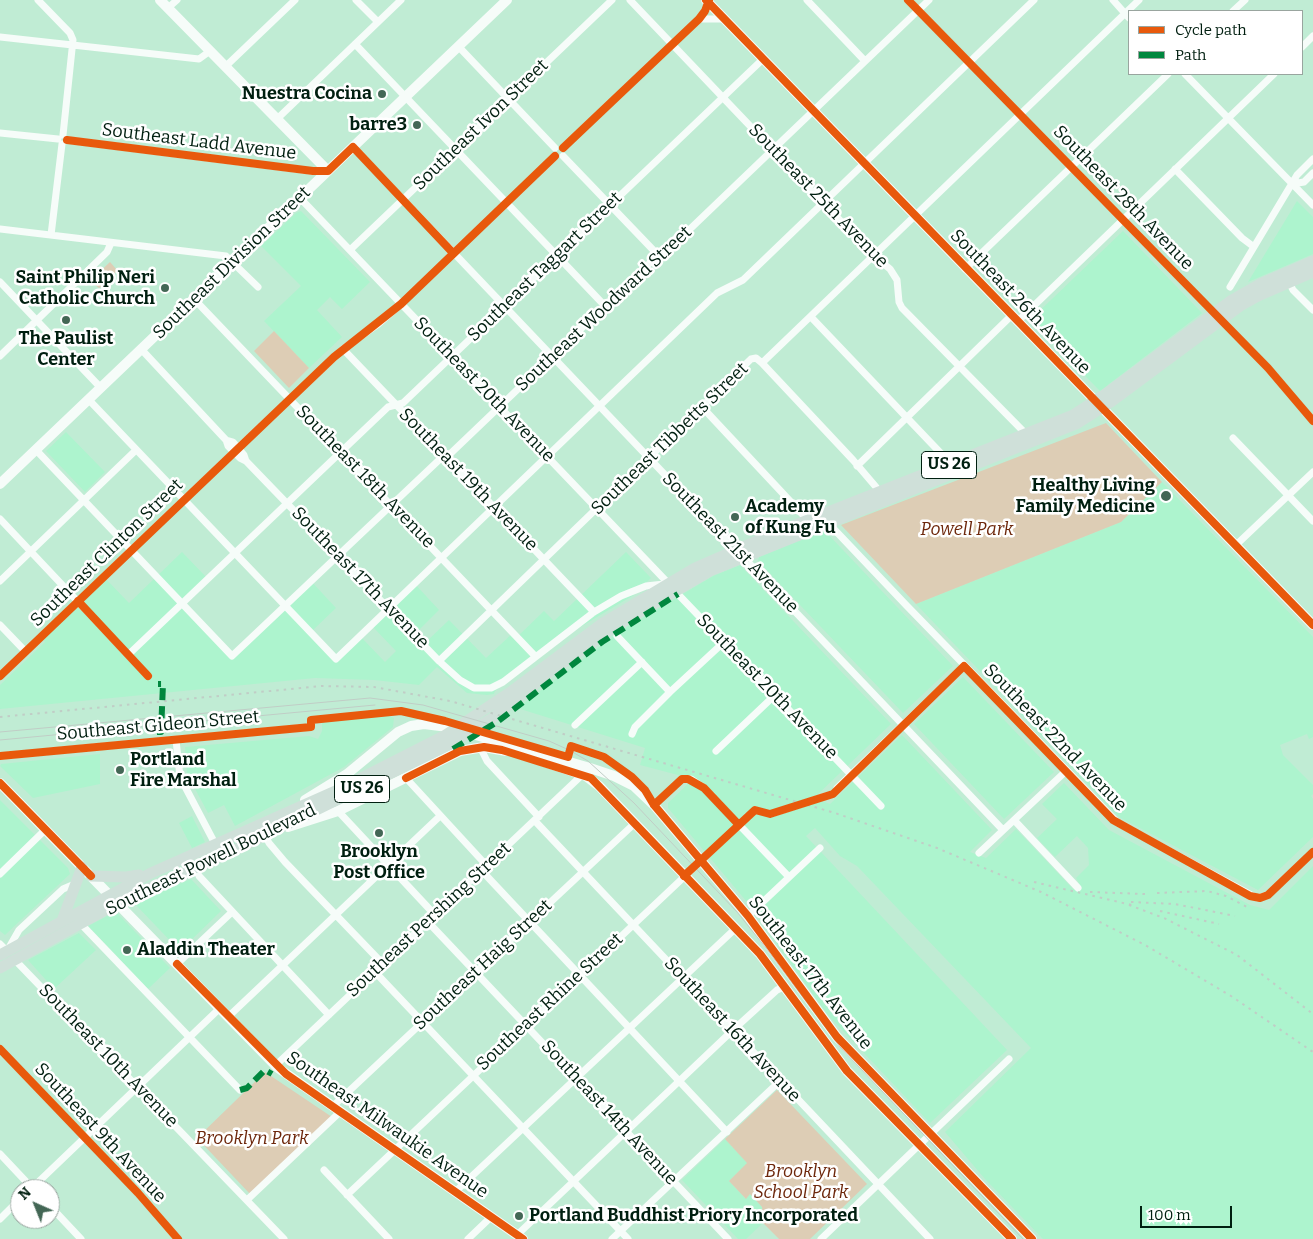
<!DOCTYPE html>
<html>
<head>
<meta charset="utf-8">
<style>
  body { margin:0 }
  #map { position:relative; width:1313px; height:1239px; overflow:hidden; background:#c0ecd4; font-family:Bitter,serif }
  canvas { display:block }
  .legend { position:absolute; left:1128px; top:10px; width:175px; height:65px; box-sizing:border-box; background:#fff; border:1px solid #99a59f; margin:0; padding:6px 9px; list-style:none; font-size:15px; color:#001f10 }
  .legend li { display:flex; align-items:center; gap:10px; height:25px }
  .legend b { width:25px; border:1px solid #99a59f }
  .north { position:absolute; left:10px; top:1179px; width:50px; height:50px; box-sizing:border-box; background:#fff; border:1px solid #99a59f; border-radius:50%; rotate:316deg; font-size:14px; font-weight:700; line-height:20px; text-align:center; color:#001f10 }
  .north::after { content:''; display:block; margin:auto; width:18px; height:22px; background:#436755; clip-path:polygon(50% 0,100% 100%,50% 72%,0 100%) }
  .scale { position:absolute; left:1140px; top:1206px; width:92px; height:22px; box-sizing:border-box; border:2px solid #001f10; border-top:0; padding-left:6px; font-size:15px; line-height:18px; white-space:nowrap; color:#001f10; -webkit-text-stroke:4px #fff; paint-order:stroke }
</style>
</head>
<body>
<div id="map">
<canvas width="1313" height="1239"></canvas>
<ul class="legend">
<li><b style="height:6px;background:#e8590c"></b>Cycle path</li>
<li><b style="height:6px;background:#00873e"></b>Path</li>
</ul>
<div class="north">N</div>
<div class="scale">100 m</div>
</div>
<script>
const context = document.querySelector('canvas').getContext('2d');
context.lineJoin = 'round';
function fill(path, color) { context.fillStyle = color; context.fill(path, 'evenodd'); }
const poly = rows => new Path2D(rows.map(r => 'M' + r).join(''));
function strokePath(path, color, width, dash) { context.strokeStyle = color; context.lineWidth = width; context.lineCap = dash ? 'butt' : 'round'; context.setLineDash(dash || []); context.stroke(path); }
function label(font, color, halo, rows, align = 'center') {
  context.font = font + ' Bitter,serif'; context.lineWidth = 5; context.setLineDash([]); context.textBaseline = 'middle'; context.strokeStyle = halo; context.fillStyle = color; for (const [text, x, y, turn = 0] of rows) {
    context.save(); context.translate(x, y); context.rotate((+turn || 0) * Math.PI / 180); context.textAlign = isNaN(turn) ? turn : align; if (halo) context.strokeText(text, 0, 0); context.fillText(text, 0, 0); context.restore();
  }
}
fill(poly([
  [1297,201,1313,217,1313,254,1248,282],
  [301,211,370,282,342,309,330,297,317,310,342,337,309,368,264,321,301,286,261,246,296,213],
  [1123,231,1202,313,1100,391,1030,320],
  [66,432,105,472,85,492,46,451],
  [1162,482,1313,637,1313,737,1309,739,1307,734,1280,745,1283,755,1313,785,1313,794,1311,796,1313,799,1313,837,1258,890,1119,817,916,604,1121,522],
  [824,530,953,666,903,713,758,561,759,557],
  [182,552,209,580,185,604,232,653,310,580,336,608,312,631,336,656,359,635,385,662,396,651,370,624,414,583,439,610,419,630,428,640,449,620,486,658,514,632,518,636,544,611,554,621,626,552,651,578,634,595,577,629,495,691,494,694,487,695,467,693,437,667,419,685,374,680,315,678,0,709,0,685,45,642,42,638,105,578,129,603],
  [740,565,891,724,814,798,830,804,902,735,992,830,970,852,986,858,1016,829,1073,889,1081,887,1076,878,1089,865,1088,848,1077,836,1055,857,1037,838,1057,819,1042,804,1064,783,1109,830,1250,905,1269,910,1313,866,1313,1239,1043,1239,985,1179,945,1132,1031,1048,857,866,840,856,815,828,806,836,1007,1050,930,1123,827,1014,747,902,668,808,668,803,693,779,640,765,645,748,517,708,622,630,713,576],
  [963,677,1054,772,1004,819,914,724],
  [387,715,394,718,393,727,344,767,235,826,224,805,208,813,187,774,185,747,309,736,318,739,322,731,322,722],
  [100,754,100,784,33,798,0,766,1,764],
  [0,800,68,868,70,874,5,935,0,931],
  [192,816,205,842,192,848,179,823],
  [191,879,221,911,180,951,134,903],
  [113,913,118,914,170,968,148,989,88,926],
  [79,933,96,950,54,989,28,960],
  [725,1139,748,1163,729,1181,745,1198,750,1194,762,1207,763,1223,746,1239,738,1239,682,1180]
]), '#adf4ce');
fill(poly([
  [110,262,117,270,110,281,99,288,90,281],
  [274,331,309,368,289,388,254,351],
  [1106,423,1162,482,1121,522,916,604,841,525],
  [265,1072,332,1117,250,1194,197,1138],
  [777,1090,867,1184,810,1239,779,1239,763,1223,762,1207,750,1194,746,1199,729,1181,747,1163,725,1139]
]), '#ddcdb5');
strokePath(poly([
  [38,0,70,33,73,40,63,135],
  [356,0,378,22],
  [630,0,874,256,890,269,897,280,899,302,902,308,1027,435],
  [807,0,865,61],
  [908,0,1214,313],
  [1113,0,1129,18],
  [168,8,177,0],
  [1233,11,1245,0],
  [699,19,724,19],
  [0,37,199,59,210,51],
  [355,44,605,306],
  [458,46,555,148],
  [1302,47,1313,36],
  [226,66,295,0],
  [1185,74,1313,205],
  [277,119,401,0],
  [0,133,58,139],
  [67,140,311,171,328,171],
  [353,147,1003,830],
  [563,148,699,19,705,11,709,0],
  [563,156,658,255],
  [1175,169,1242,238,1254,247],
  [1292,184,1304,182,1313,173],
  [300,198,668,583],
  [0,229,226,256,258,287],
  [51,235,62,144],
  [350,250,612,0],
  [965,269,1168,74],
  [1288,280,1293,290,1313,310],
  [0,282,101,388],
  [1230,287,1297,175,1313,159],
  [194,299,535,656],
  [811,317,952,465],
  [1221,320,1268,368,1313,421],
  [1017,322,1274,74],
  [141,349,226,440,228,446,240,458,246,461],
  [343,349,594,612],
  [0,356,107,252,111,243],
  [762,363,1139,0],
  [89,400,336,659,717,293,743,280,1034,0],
  [702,407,804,516,807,523],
  [1233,438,1313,521],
  [226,440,233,442,244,455,246,461,439,661,460,680,474,688,491,688,503,682,594,612,621,596,646,586,664,584],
  [238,448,343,349,377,325,401,304,555,156],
  [36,450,232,656,439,460,450,454,677,237,689,230,929,0],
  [857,466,1011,316],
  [0,519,148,676],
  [829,520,831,526,907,606,1118,823,1257,898,1268,895,1313,852],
  [1236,545,1313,472],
  [0,581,136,450],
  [674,590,881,806],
  [0,625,25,651],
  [617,636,670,692],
  [128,655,388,407,403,403,763,59],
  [439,661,751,359,756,358,762,363,853,460,876,487,879,494],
  [0,676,234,452],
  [575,725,642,662],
  [632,734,635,727,670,692,724,642],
  [176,740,180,777,222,857],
  [480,747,487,761,539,817],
  [716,751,775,695],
  [0,756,311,727,311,720],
  [406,778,487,866],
  [837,788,964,666],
  [654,805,682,779,691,779,704,788,789,877],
  [338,811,435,915],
  [774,813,826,796],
  [1014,820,1078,888],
  [535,821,930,1239],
  [265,835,269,843,285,862,383,964],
  [979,853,1066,771],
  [195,866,199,876,329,1015],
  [482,871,727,1132],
  [0,874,46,829],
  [748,916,820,848],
  [428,922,728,1239],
  [80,923,240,1090],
  [0,944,7,951,19,930,63,889,77,883],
  [14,959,284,1239],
  [177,964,232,912],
  [375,972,628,1239],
  [228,1017,440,816],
  [0,1049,138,1193,178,1239],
  [276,1065,582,775],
  [332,1107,635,823],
  [0,1154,33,1189],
  [324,1170,389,1239],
  [31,1189,220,1008],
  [455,1192,736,928],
  [347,1195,755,810],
  [247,1200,340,1112],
  [50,1206,81,1239],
  [0,1219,20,1199],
  [517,1235,733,1030,777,990,784,987],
  [468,1239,491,1217],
  [612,1239,780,1081],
  [821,1239,1009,1059]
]), '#f6fcf9', 7);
strokePath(poly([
  [160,0,328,171],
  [706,0,1313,625],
  [0,484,507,0],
  [542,761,586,776,599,786,760,954,847,1071,1012,1239],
  [0,783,278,1068,523,1239],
  [305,800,347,774,398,732,411,726,424,724,448,727,590,768,614,776,634,786,654,805,748,916,837,1037,1032,1239],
  [288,827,338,811,460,751,484,747,506,751]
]), '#f6fcf9', 10);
strokePath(poly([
  [91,876,126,877,139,875],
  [62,921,82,867],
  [0,955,151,873,340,789,444,736,512,691,603,623,695,568,775,533,1073,415,1107,393,1232,300,1262,283,1313,261],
  [0,968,129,897,233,851,450,744,491,719,550,672,617,625,710,571,1076,424,1112,401,1240,306,1258,296,1313,272]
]), '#cfe0d9', 11);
strokePath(poly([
  [0,732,370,698,423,705,549,741,569,750,588,761,634,803,737,912,766,948,840,1047,1023,1239],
  [0,740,375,705]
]), '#c0cdc6', 1);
strokePath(poly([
  [0,717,322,686,374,687,450,701,835,813,937,848,1041,892,1145,945,1231,996,1313,1052],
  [1034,882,1136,906],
  [1090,892,1145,894],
  [1157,893,1207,891,1226,896,1247,907],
  [1131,902,1175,904,1235,916],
  [1129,905,1164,918,1237,955,1313,1014],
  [1160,911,1219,924]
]), '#c0cdc6', 2, [2.5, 5]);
strokePath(poly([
  [157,732,161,732,163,684,158,684],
  [453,749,497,722,602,642,678,594],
  [240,1090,247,1088,265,1070,272,1074]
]), '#00873e', 6, [12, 6]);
strokePath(poly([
  [706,0,1313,625],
  [908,0,1268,368,1313,421],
  [67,140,313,171,328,171,353,147,453,253],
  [563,148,699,19,705,11,709,0],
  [78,601,148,676],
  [0,676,334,357,401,304,555,156],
  [0,756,311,727,311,720,401,711,445,721,568,757,571,746,604,757,632,777,645,790,654,805,748,916,837,1037,1032,1239],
  [406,778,460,751,484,747,502,750,591,778,760,954,847,1071,1012,1239],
  [0,783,91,876],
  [654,805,682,779,688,779,704,788,739,825],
  [684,876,755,810,770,814,833,794,964,666,1113,820,1250,896,1260,898,1268,895,1313,852],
  [177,964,286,1074,523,1239],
  [0,1049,138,1193,178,1239]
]), '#e8590c', 8);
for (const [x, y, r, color] of [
  [382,94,5,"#436755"],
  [417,125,5,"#436755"],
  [165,288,5,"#436755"],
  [66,320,5,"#436755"],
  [1166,496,6,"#436755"],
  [735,517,5,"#436755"],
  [120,770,5,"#436755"],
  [379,833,5,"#436755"],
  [127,950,5,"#436755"],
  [519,1216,5,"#436755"]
]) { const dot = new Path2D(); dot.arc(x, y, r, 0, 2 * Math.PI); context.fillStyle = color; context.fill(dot); strokePath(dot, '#fff', 2); }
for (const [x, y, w] of [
  [949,465,55],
  [362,789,55]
]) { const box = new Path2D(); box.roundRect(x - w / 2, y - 13.5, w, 27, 4); context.fillStyle = '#fff'; context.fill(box); strokePath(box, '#001f10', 1); }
label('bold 16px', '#001f10', null, [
  ["US 26",949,465],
  ["US 26",362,789]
]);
label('bold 18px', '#001f10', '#fff', [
  ["Nuestra Cocina",372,94],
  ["barre3",407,125],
  ["Saint Philip Neri",155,278],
  ["Catholic Church",155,299],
  ["The Paulist",66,339,"center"],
  ["Center",66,360,"center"],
  ["Healthy Living",1155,486],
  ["Family Medicine",1155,507],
  ["Academy",745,507,"left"],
  ["of Kung Fu",745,528,"left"],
  ["Portland",130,760,"left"],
  ["Fire Marshal",130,781,"left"],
  ["Brooklyn",379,852,"center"],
  ["Post Office",379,873,"center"],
  ["Aladdin Theater",137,950,"left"],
  ["Portland Buddhist Priory Incorporated",529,1216,"left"]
], 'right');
label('18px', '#001f10', '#fff', [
  ["Southeast Ivon Street",481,125,-44],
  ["Southeast Ladd Avenue",199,142,7],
  ["Southeast 25th Avenue",818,196,46],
  ["Southeast 28th Avenue",1123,198,46],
  ["Southeast Division Street",232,263,-44],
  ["Southeast Taggart Street",545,267,-44],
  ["Southeast 26th Avenue",1020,302,46],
  ["Southeast Woodward Street",604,309,-43],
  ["Southeast 20th Avenue",484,390,46],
  ["Southeast Tibbetts Street",670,439,-44],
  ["Southeast 18th Avenue",365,477,46],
  ["Southeast 19th Avenue",468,480,46],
  ["Southeast 21st Avenue",730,543,46],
  ["Southeast Clinton Street",107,553,-44],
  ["Southeast 17th Avenue",360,578,46],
  ["Southeast 20th Avenue",767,687,46],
  ["Southeast Gideon Street",158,726,-5],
  ["Southeast 22nd Avenue",1055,738,46],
  ["Southeast Powell Boulevard",211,860,-26],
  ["Southeast Pershing Street",429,920,-43],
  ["Southeast Haig Street",483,965,-43],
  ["Southeast 17th Avenue",810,973,52],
  ["Southeast Rhine Street",550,1002,-43],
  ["Southeast 16th Avenue",732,1030,47],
  ["Southeast 10th Avenue",108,1056,46],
  ["Southeast 14th Avenue",609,1113,47],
  ["Southeast Milwaukie Avenue",387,1125,35],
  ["Southeast 9th Avenue",100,1133,47]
]);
label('italic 18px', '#6d270b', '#fff', [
  ["Powell Park",967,530],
  ["Brooklyn Park",252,1139],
  ["Brooklyn",801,1172],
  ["School Park",801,1193]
]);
</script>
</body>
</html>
